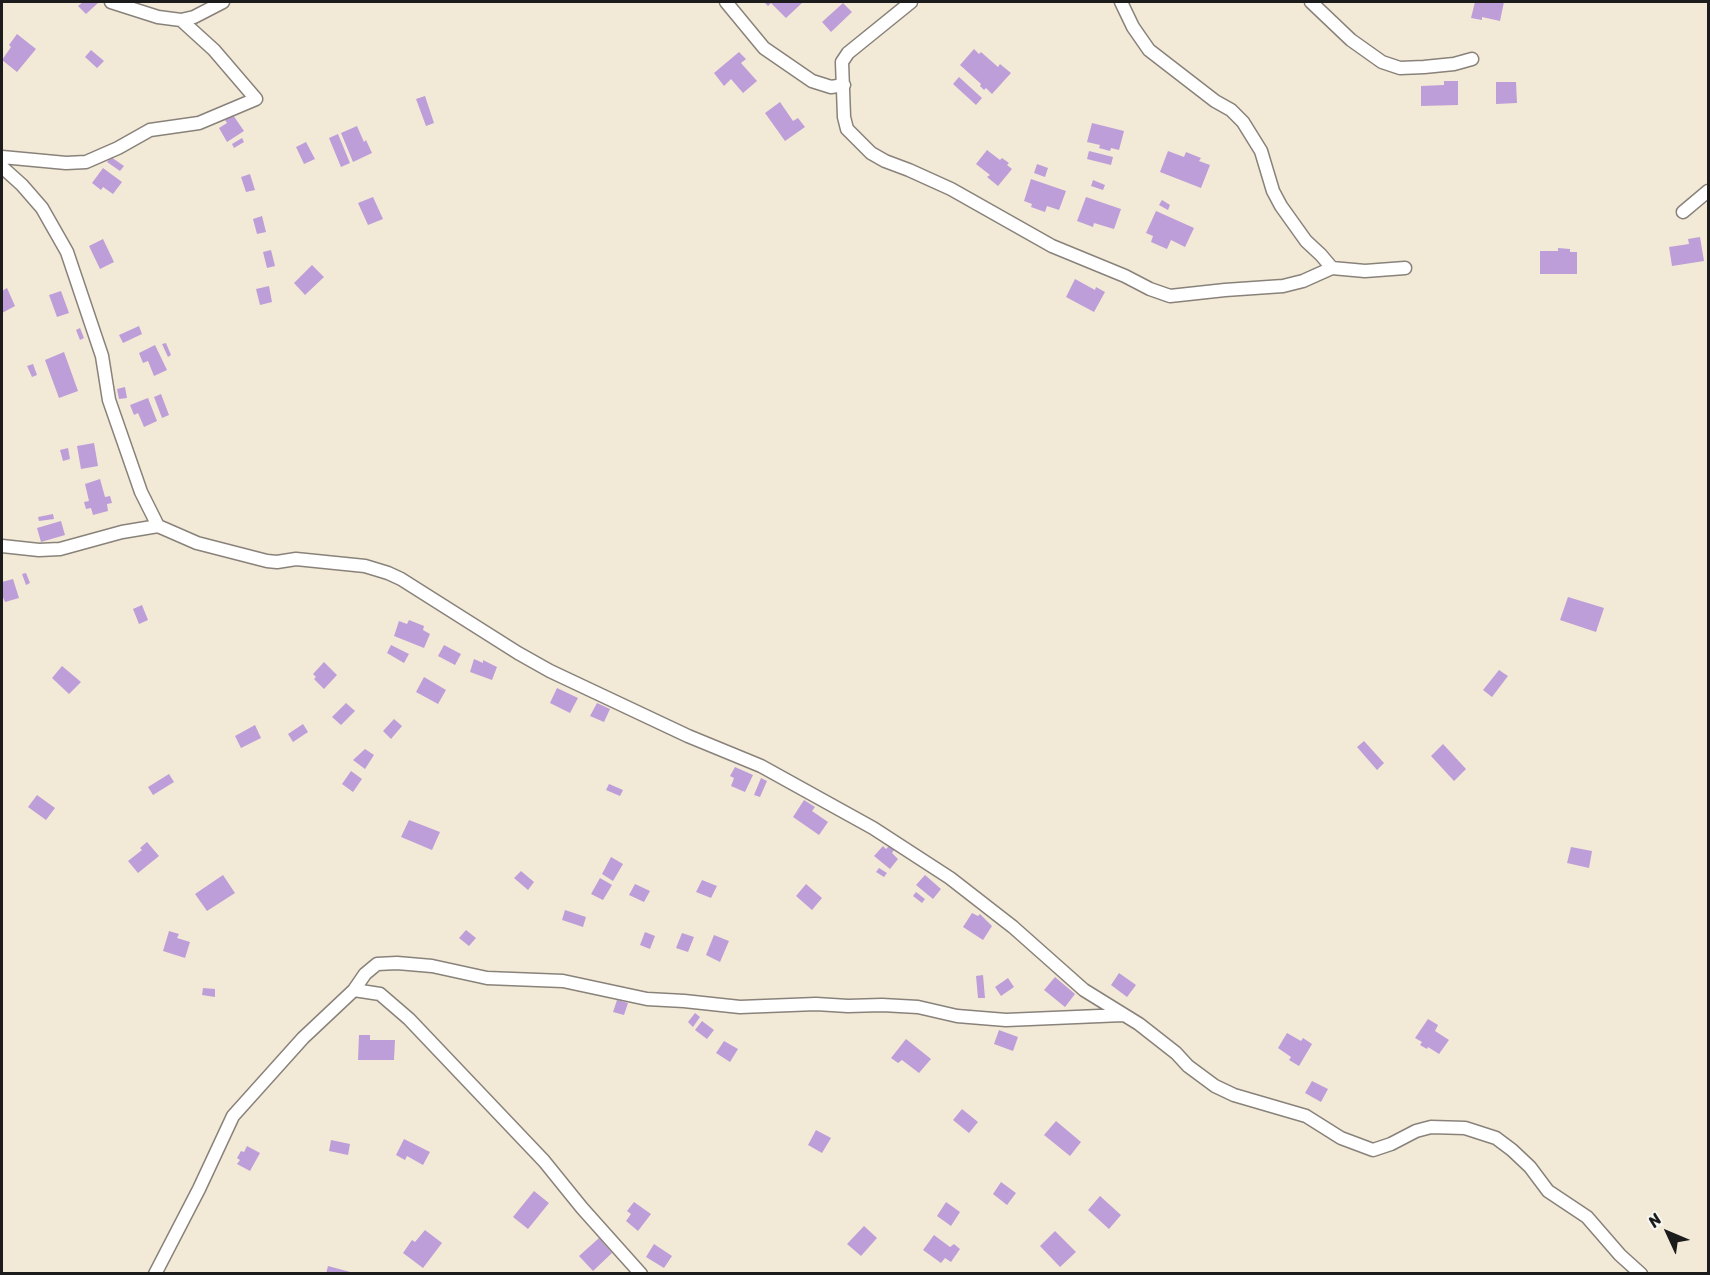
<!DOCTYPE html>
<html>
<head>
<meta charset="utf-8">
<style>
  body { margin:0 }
  #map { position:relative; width:1710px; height:1275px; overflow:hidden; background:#f3e9d7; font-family:Sriracha,sans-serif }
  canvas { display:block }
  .frame { position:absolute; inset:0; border:3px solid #1c1c1c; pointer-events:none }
  .north { position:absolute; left:1638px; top:1203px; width:60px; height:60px; -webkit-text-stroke:4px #f6f6f2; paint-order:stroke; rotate:314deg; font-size:16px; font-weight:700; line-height:24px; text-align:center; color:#1c1c1c }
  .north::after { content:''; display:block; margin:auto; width:21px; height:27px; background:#1c1c1c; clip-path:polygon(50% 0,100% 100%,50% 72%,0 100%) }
</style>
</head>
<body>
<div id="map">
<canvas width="1710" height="1275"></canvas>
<div class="frame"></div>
<div class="north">N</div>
</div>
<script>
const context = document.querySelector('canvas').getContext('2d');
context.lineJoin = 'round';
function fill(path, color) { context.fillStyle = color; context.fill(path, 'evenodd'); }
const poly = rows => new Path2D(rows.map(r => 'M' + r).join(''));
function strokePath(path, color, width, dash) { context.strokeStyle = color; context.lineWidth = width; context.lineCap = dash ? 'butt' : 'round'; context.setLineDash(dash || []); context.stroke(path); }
fill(poly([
  [83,2,97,2,98,3,86,14,78,6],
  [764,2,803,2,786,18,771,3,768,6],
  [1475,2,1504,2,1500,21,1482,17,1482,20,1471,18],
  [843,3,852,12,831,32,822,22],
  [17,34,36,49,17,72,2,60,11,47,9,45],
  [974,49,979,54,981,52,998,67,1000,64,1011,73,992,94,986,88,984,90,980,86,981,84,960,65],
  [91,50,104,61,97,68,85,57],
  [739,52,746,59,741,63,757,81,743,93,731,79,724,86,714,73],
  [959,77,982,98,976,105,953,84],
  [1444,81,1458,81,1458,105,1421,106,1421,86,1444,85],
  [1496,82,1516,82,1517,103,1496,104],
  [425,96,434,123,426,126,416,99],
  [780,102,793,121,798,118,805,127,785,141,765,113],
  [233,115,244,131,227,142,219,128,227,123,225,120],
  [1092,123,1124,131,1119,150,1111,148,1110,151,1099,148,1100,145,1087,142],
  [357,126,364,142,366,140,372,153,353,162,341,133],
  [338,134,350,163,341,167,329,138],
  [242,138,244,142,234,148,232,144],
  [306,142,315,159,304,164,296,147],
  [987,150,1000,160,1002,158,1009,163,1007,165,1012,169,998,186,987,177,990,175,976,164],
  [1089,151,1113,157,1111,165,1087,159],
  [1168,151,1184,157,1186,152,1201,158,1199,161,1210,165,1201,188,1160,172],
  [111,157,124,166,120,171,107,162],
  [1037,164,1048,168,1045,177,1034,173],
  [103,168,122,182,113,194,103,187,101,190,92,183],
  [250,174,255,190,246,192,241,177],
  [1031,179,1066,191,1059,210,1047,206,1045,212,1031,207,1032,204,1024,201],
  [1093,180,1105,185,1103,190,1091,186],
  [373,197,383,219,368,225,358,203],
  [1086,197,1121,209,1114,229,1094,223,1093,227,1077,221],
  [1162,200,1170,205,1168,210,1159,205],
  [1156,211,1194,228,1185,247,1171,240,1167,249,1151,242,1153,236,1146,233],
  [262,216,266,232,257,234,253,219],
  [1700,237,1704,261,1672,266,1669,247,1689,244,1688,239],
  [103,239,114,262,100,269,89,246],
  [1558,248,1570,249,1570,252,1577,252,1577,274,1540,274,1540,251,1558,251],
  [271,250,275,266,267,268,263,252],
  [312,265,324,277,305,295,294,283],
  [1075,279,1095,290,1096,287,1105,292,1094,312,1066,297],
  [269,286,272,302,260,305,256,289],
  [7,288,15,306,2,313,2,291],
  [61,291,69,313,57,317,49,295],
  [139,326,142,334,123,343,119,335],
  [80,328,84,338,80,340,76,330],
  [166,343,171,355,168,357,162,344],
  [155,345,167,370,154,376,148,361,143,363,139,353],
  [64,352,78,391,59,398,45,360],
  [33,364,37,375,32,377,27,366],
  [125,387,127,398,119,399,117,389],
  [161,394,169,415,162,418,154,397],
  [148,398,157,421,144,427,138,413,134,415,130,405],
  [94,443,98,466,81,469,77,446],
  [68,448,70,459,63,461,60,450],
  [100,479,105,497,110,496,112,503,107,504,108,511,93,515,91,508,86,509,84,502,89,501,85,484],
  [53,514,54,519,39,521,38,517],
  [61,521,65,535,41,542,37,528],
  [26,573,30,583,26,585,22,574],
  [13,579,19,598,5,602,2,595,2,582],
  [1568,597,1604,608,1596,632,1560,620],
  [142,605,148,620,139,624,133,609],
  [409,620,424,626,423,630,430,634,424,648,394,636,399,621,407,624],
  [391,645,409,654,404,663,387,653],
  [444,645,461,654,455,665,438,656],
  [474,659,483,663,483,660,497,667,492,680,470,672],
  [324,662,337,675,324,689,314,679,316,677,313,674],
  [62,666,81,682,69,694,52,678],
  [1499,670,1508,676,1492,697,1483,690],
  [424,677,446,690,438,704,416,692],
  [557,688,578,698,570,713,550,703],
  [346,703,355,711,341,725,332,717],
  [597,703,610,709,604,722,590,716],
  [394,719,402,726,391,739,383,731],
  [303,724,308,732,293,742,288,734],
  [255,725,261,738,241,748,235,736],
  [1364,741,1384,763,1377,770,1357,747],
  [1443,744,1466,769,1454,781,1431,756],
  [365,749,374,755,365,769,353,760],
  [735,767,753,775,745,792,731,786,734,778,730,776],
  [351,771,362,779,353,792,342,784],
  [169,774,174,782,153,795,148,787],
  [761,778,767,781,760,797,754,795],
  [609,784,623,790,620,796,606,790],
  [37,795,55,808,46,820,28,807],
  [804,800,815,807,812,811,828,822,819,835,793,817],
  [409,820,440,832,432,850,401,837],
  [147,842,159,856,138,873,128,861,142,850,140,848],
  [883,846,886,849,889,846,894,850,892,853,898,859,890,869,874,856],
  [1571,847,1592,851,1589,868,1567,863],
  [611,857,623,864,613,881,602,874],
  [879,868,887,873,884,877,876,872],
  [521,871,534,882,528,890,514,878],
  [223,875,235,893,207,911,195,894],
  [925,875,941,889,933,899,916,885],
  [600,878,612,885,603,900,591,894],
  [702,880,717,886,711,898,696,892],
  [635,884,650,891,644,902,629,895],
  [806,884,822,898,812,910,796,896],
  [916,892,925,899,922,903,913,896],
  [565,910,586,917,583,927,562,920],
  [972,913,978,916,980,914,992,926,983,940,963,927],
  [466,930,476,938,469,946,459,938],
  [169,931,179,934,177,938,190,942,185,958,163,951],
  [645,932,655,936,650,949,640,945],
  [682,933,694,937,688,952,676,948],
  [714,935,729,941,720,962,706,955],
  [1119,973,1136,985,1127,997,1111,985],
  [983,975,985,998,978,998,976,976],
  [1055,977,1075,994,1065,1007,1044,990],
  [1008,978,1014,987,1001,996,995,987],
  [203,988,215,989,215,997,202,995],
  [617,1000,628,1003,624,1015,613,1012],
  [695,1013,700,1017,693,1027,688,1022],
  [1428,1019,1438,1025,1435,1031,1449,1040,1439,1054,1428,1047,1427,1049,1420,1045,1422,1042,1415,1038],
  [702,1021,714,1030,707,1039,695,1030],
  [999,1030,1018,1037,1013,1051,994,1044],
  [1287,1033,1301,1041,1303,1038,1312,1044,1299,1066,1289,1060,1291,1057,1278,1048],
  [359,1035,370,1035,370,1040,395,1040,394,1060,358,1060],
  [906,1039,931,1059,919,1073,902,1060,898,1063,891,1058],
  [724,1041,738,1049,730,1062,716,1053],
  [1312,1081,1328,1089,1321,1102,1305,1093],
  [962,1109,978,1122,969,1133,953,1120],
  [1056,1121,1081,1142,1070,1156,1044,1135],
  [816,1130,831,1138,822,1153,808,1145],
  [404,1139,430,1152,423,1165,407,1156,405,1160,396,1155],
  [331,1140,350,1144,348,1155,329,1151],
  [247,1146,260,1153,250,1171,237,1164,240,1160,237,1158,241,1151,244,1152],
  [1001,1182,1016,1193,1007,1205,993,1194],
  [534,1191,549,1203,528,1229,513,1217],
  [1100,1196,1121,1215,1109,1229,1088,1210],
  [634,1202,651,1214,638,1231,626,1221,631,1214,627,1211],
  [946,1202,960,1212,951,1226,937,1216],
  [864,1226,877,1238,861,1256,847,1244],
  [425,1230,442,1243,423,1268,403,1253,412,1240,415,1242],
  [1055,1231,1076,1252,1060,1267,1040,1246],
  [934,1235,950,1247,954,1244,960,1249,951,1262,945,1258,941,1263,923,1250],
  [599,1238,612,1253,593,1271,579,1256],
  [654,1244,672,1256,664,1268,646,1257],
  [328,1266,354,1273,354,1274,326,1274]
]), '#bd9ed8');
const minor = poly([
  [726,2,764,48,812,81,831,87,844,85],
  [911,2,848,53,842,62,844,117,847,129,871,153,885,161,909,170,951,189,1052,246,1125,276,1150,289,1170,296,1225,290,1283,286,1303,281,1332,268,1365,271,1405,268],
  [1121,2,1133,27,1149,50,1215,101,1231,110,1243,122,1261,151,1273,191,1281,206,1306,241,1321,255,1332,268],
  [1311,2,1351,40,1382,62,1400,68,1424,67,1454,64,1472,59],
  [181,20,194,17,223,2],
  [2,157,66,163,86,162,118,148,150,130,199,123,256,99,214,50,181,20,158,17,111,2],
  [2,167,22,185,42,208,67,252,102,356,109,400,141,492,158,526,197,543,267,561,277,562,296,559,365,566,388,573,401,579,518,653,550,671,688,736,761,766,873,828,950,878,1013,927,1084,990,1139,1024,1176,1053,1188,1066,1215,1086,1234,1095,1306,1116,1341,1138,1373,1150,1391,1144,1416,1131,1431,1127,1465,1128,1496,1138,1512,1150,1530,1167,1548,1191,1587,1217,1620,1255,1641,1274],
  [1683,212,1708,191],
  [2,546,39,550,60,549,122,532,158,526],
  [354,990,380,994,409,1019,544,1161,582,1208,641,1274],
  [155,1274,199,1189,233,1116,303,1038,354,990,365,974,377,964,397,963,432,966,487,978,563,981,647,999,684,1001,740,1007,816,1004,848,1006,882,1005,918,1007,957,1016,1006,1020,1123,1015]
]);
strokePath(minor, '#88827a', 15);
strokePath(minor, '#fff', 12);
</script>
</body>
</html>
